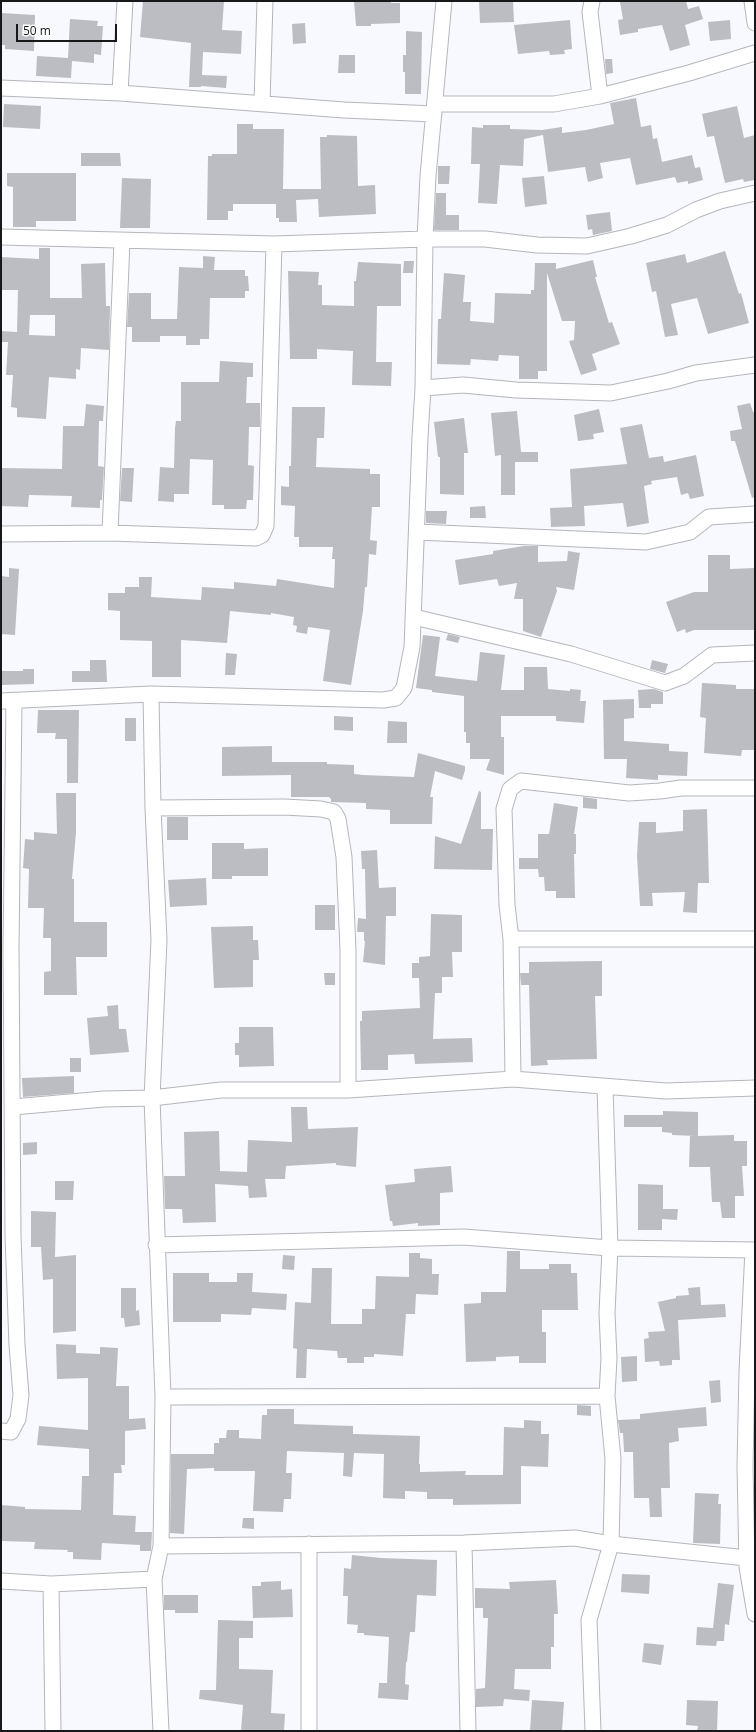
<!DOCTYPE html>
<html>
<head>
<meta charset="utf-8">
<style>
  body { margin:0 }
  #map { position:relative; width:756px; height:1732px; overflow:hidden; background:#f7f9fe; font-family:"Open Sans",sans-serif }
  canvas { display:block }
  .frame { position:absolute; inset:0; border:2px solid #171819; pointer-events:none }
  .scale { position:absolute; left:16px; top:24px; width:101px; height:18px; box-sizing:border-box; border:2px solid #171819; border-top:0; padding-left:5px; font-size:12px; line-height:14px; white-space:nowrap; color:#171819; -webkit-text-stroke:3px #fff; paint-order:stroke }
</style>
</head>
<body>
<div id="map">
<canvas width="756" height="1732"></canvas>
<div class="frame"></div>
<div class="scale">50 m</div>
</div>
<script>
const context = document.querySelector('canvas').getContext('2d');
context.lineJoin = 'round';
function fill(path, color) { context.fillStyle = color; context.fill(path, 'evenodd'); }
const poly = rows => new Path2D(rows.map(r => 'M' + r).join(''));
function strokePath(path, color, width, dash) { context.strokeStyle = color; context.lineWidth = width; context.lineCap = dash ? 'butt' : 'round'; context.setLineDash(dash || []); context.stroke(path); }
fill(poly([
  [143,1,224,1,222,30,242,31,241,54,203,52,202,75,227,76,226,88,201,86,201,87,189,87,191,43,140,37],
  [354,1,391,1,391,3,400,3,400,23,371,24,371,26,356,26],
  [479,1,513,1,514,22,480,23],
  [629,1,686,1,688,9,699,6,703,19,685,25,690,45,670,51,662,25,638,29,638,32,620,35,618,20,623,19,620,2],
  [1,13,35,15,34,51,5,49,5,45,1,45],
  [70,19,98,21,97,26,103,26,101,55,94,54,94,63,72,61,71,78,36,76,37,56,68,58],
  [570,20,572,49,564,50,565,54,550,55,549,51,518,54,514,25],
  [730,20,731,39,710,41,708,22],
  [305,23,306,43,293,44,292,24],
  [406,31,422,32,421,94,405,94,405,72,403,72,403,55,406,55],
  [339,55,355,55,355,73,338,73],
  [605,59,612,59,613,73,606,74],
  [636,98,641,127,651,125,653,139,657,138,662,162,692,155,695,168,700,167,703,180,688,184,688,181,677,183,675,177,636,185,630,158,600,163,603,178,588,182,585,167,548,172,543,135,524,139,523,166,500,165,497,204,478,203,480,164,471,164,472,127,483,128,483,125,510,125,510,129,542,130,562,127,562,133,586,130,614,124,610,103],
  [4,104,41,106,40,129,3,127],
  [737,106,744,138,755,135,755,180,744,182,743,179,725,183,714,136,707,137,702,114],
  [237,124,253,124,253,129,284,129,283,189,321,189,320,137,327,137,327,135,357,136,358,186,375,185,376,214,319,217,318,199,296,200,297,222,279,222,279,218,276,218,276,204,233,204,233,211,228,211,228,220,207,220,208,156,212,156,212,154,237,154],
  [81,153,120,153,121,166,81,166],
  [438,166,450,166,449,184,438,184],
  [7,173,76,173,76,221,36,221,36,227,13,227,13,187,7,186],
  [544,176,547,204,525,207,522,178],
  [122,178,151,179,150,228,120,228],
  [436,193,446,193,446,215,459,215,459,230,434,230],
  [610,212,612,231,593,235,592,229,588,230,586,215],
  [39,248,50,248,50,298,82,298,81,264,105,263,106,306,110,306,109,350,81,348,80,370,76,369,76,379,49,377,46,419,17,417,17,408,11,407,13,375,6,375,8,342,1,342,1,331,17,332,18,290,1,290,1,257,39,259],
  [30,315,55,315,55,336,29,335],
  [725,251,739,294,741,293,749,323,708,334,697,298,671,304,678,335,665,337,656,291,652,292,646,263,685,254,687,263],
  [203,256,215,257,214,270,245,270,245,276,248,276,249,291,245,291,245,298,210,298,209,339,200,339,200,345,186,345,186,336,160,336,160,342,132,342,132,327,127,327,129,293,151,293,151,319,177,319,179,267,203,268],
  [593,260,597,277,595,277,609,323,612,322,620,344,592,354,597,370,581,375,569,341,574,340,575,321,562,321,547,273,547,371,538,371,538,379,519,379,519,356,499,355,498,361,471,359,470,365,437,364,438,319,441,319,444,273,465,275,463,302,471,302,470,321,494,323,495,293,531,294,531,290,534,290,535,263,556,263,556,269],
  [404,261,414,261,413,273,403,273],
  [358,262,401,264,401,306,377,306,376,362,392,362,391,386,352,385,353,351,317,349,317,359,290,359,288,271,319,272,318,285,322,285,322,305,354,306,354,281,356,281],
  [220,361,253,363,253,377,247,377,246,403,260,403,260,427,249,427,248,465,254,466,253,500,247,500,246,509,224,509,224,505,212,505,213,460,190,459,189,494,174,494,174,502,158,501,160,467,174,468,175,428,176,421,181,421,181,382,219,382],
  [750,403,753,412,755,412,755,497,752,498,735,441,731,441,730,431,742,429,737,406],
  [86,404,104,406,103,421,99,421,98,466,104,467,102,500,100,500,100,508,71,507,72,496,29,495,28,507,1,506,1,468,62,469,63,426,84,426],
  [292,407,325,407,324,438,317,438,316,467,370,469,370,474,380,474,380,507,372,507,370,540,377,541,376,555,369,554,367,587,365,587,363,611,351,685,323,681,330,630,308,627,307,634,296,632,297,626,293,625,294,617,271,613,271,615,230,611,227,643,181,640,181,677,152,677,152,641,120,640,120,611,108,610,108,593,125,593,125,587,139,587,139,577,152,577,151,597,201,600,202,587,234,589,234,582,276,586,277,579,334,588,335,559,332,559,333,547,299,547,299,537,294,537,295,506,281,505,281,486,289,487,289,466,291,466],
  [599,409,604,432,593,434,594,439,578,441,574,415],
  [517,411,521,452,538,452,538,462,515,462,515,495,501,495,501,455,495,456,491,413],
  [464,418,468,453,464,453,464,495,440,494,440,457,438,457,434,422],
  [642,424,649,458,663,456,664,462,696,455,704,496,690,499,688,493,681,495,677,477,651,481,652,484,644,486,649,523,627,527,623,503,584,506,585,526,551,527,550,508,572,507,570,469,627,464,620,428],
  [122,468,134,468,132,502,120,501],
  [485,506,486,518,470,518,470,507],
  [426,511,447,511,446,524,426,523],
  [524,546,538,546,538,562,567,561,568,551,580,553,574,590,556,587,557,591,541,637,523,631,523,599,514,599,517,583,499,586,497,579,459,585,455,560,493,554,493,551],
  [708,555,730,555,730,569,755,568,755,630,694,630,686,633,685,629,677,632,666,602,694,592,708,592],
  [9,568,19,569,15,635,1,634,1,576,9,577],
  [448,634,460,637,458,643,446,640],
  [423,635,440,637,435,676,477,681,480,652,505,655,501,690,524,690,524,667,547,667,548,689,570,691,570,689,581,690,580,701,586,701,584,723,556,721,556,716,501,716,501,737,504,737,504,775,486,770,490,759,470,759,470,743,466,743,466,732,464,732,464,696,432,692,432,690,416,688],
  [226,653,237,654,235,675,225,675],
  [90,660,106,660,107,682,72,682,72,671,90,671],
  [652,660,668,664,665,673,650,669],
  [23,669,34,669,34,684,1,685,1,671,23,671],
  [702,683,736,685,736,689,755,689,755,750,742,750,741,756,704,753,706,718,700,717],
  [638,690,654,689,663,692,663,704,651,704,651,708,639,708],
  [634,699,634,718,624,719,624,741,669,744,669,751,688,752,687,776,658,775,658,780,626,778,627,759,604,759,603,700],
  [38,710,79,710,78,783,67,783,67,739,55,739,56,733,37,733],
  [334,716,353,717,353,731,334,730],
  [125,718,136,718,136,741,125,741],
  [388,721,407,722,407,743,387,743],
  [272,746,272,762,327,762,327,764,354,765,354,774,363,775,414,777,418,753,465,766,465,770,462,780,435,771,430,797,433,797,432,824,390,824,390,810,366,809,366,803,331,802,331,799,329,797,291,797,291,775,222,776,222,747],
  [479,791,481,792,481,829,493,829,492,870,434,869,435,836,461,844],
  [56,793,76,793,76,832,72,879,74,879,74,922,107,922,107,957,76,957,77,995,44,995,44,972,51,971,51,938,43,938,44,908,28,908,29,869,23,868,25,839,34,840,34,832,57,834],
  [583,797,597,799,597,809,583,808],
  [554,803,578,807,574,834,576,834,576,854,574,854,575,898,556,898,556,891,545,891,544,877,539,877,538,869,519,869,519,858,538,858,538,834,549,834],
  [707,809,709,883,698,883,697,913,683,912,685,892,652,893,653,906,640,906,637,856,639,822,656,822,656,833,683,831,683,810],
  [167,817,188,817,188,840,167,840],
  [212,843,244,843,244,849,268,848,268,876,232,876,232,879,212,879],
  [377,850,379,888,396,887,396,916,386,916,385,965,363,962,365,941,364,941,364,932,357,932,358,918,366,919,365,869,362,869,361,851],
  [206,878,207,905,170,907,168,880],
  [315,905,335,905,335,930,315,930],
  [431,914,462,915,462,952,452,952,453,977,442,977,442,993,435,993,433,1039,472,1038,473,1062,415,1064,414,1054,388,1055,388,1070,361,1070,360,1021,362,1021,362,1011,420,1008,419,978,412,978,412,963,419,963,419,957,430,956],
  [253,926,253,940,258,940,259,960,253,960,253,987,214,988,211,927],
  [602,961,602,996,595,996,597,1059,547,1060,548,1065,531,1066,529,985,521,985,520,973,529,973,529,962],
  [324,973,335,973,335,985,325,985],
  [118,1005,119,1029,126,1029,129,1052,90,1055,87,1018,108,1016,107,1006],
  [239,1027,273,1027,274,1066,239,1067,239,1055,235,1055,235,1043,239,1043],
  [70,1058,81,1058,81,1072,70,1072],
  [74,1076,74,1093,23,1097,22,1078],
  [291,1107,307,1107,308,1129,358,1127,356,1167,336,1165,336,1163,286,1166,285,1179,265,1179,267,1197,249,1198,248,1186,215,1184,216,1222,183,1223,182,1209,165,1209,164,1176,185,1176,184,1132,219,1131,220,1171,247,1172,248,1140,292,1142],
  [663,1111,698,1112,698,1136,734,1135,734,1141,747,1141,747,1166,742,1166,744,1196,735,1196,735,1218,722,1218,720,1202,712,1202,710,1167,689,1167,690,1136,696,1136,672,1135,672,1133,662,1132,662,1127,624,1127,624,1115,663,1115],
  [37,1142,37,1154,23,1155,23,1143],
  [451,1166,453,1192,440,1193,440,1225,418,1226,418,1223,393,1226,392,1221,390,1221,385,1185,415,1182,414,1169],
  [55,1181,74,1181,73,1200,55,1200],
  [638,1184,663,1185,663,1209,678,1209,677,1220,662,1219,662,1230,638,1230],
  [31,1211,56,1212,55,1257,76,1255,76,1331,53,1333,53,1279,43,1280,41,1247,31,1247],
  [507,1251,520,1251,520,1269,549,1269,549,1264,571,1264,571,1273,577,1273,578,1310,542,1310,542,1332,546,1332,546,1363,519,1363,519,1356,496,1357,496,1361,466,1362,464,1304,481,1303,481,1292,506,1292],
  [409,1253,420,1253,420,1258,432,1259,432,1274,439,1274,438,1295,416,1294,415,1314,406,1314,403,1356,374,1354,374,1357,364,1357,364,1363,347,1363,347,1358,338,1358,337,1351,307,1349,306,1378,296,1378,297,1349,293,1348,295,1302,311,1303,312,1268,332,1268,331,1324,362,1324,362,1309,375,1309,376,1276,409,1277],
  [283,1255,295,1256,294,1270,282,1269],
  [173,1273,209,1273,209,1282,237,1282,237,1273,253,1273,252,1292,287,1294,286,1310,252,1308,251,1315,221,1314,221,1322,173,1322],
  [700,1287,701,1305,725,1304,726,1317,678,1320,680,1360,672,1360,672,1365,660,1366,659,1361,645,1362,644,1339,649,1338,648,1332,665,1331,658,1302,676,1298,676,1296,689,1295,688,1288],
  [121,1288,136,1288,136,1311,139,1310,140,1325,125,1327,124,1318,121,1318],
  [56,1344,76,1345,76,1353,100,1354,100,1347,118,1348,116,1386,129,1386,129,1419,145,1418,146,1429,125,1431,125,1465,121,1465,122,1473,114,1473,113,1515,136,1516,135,1532,152,1532,151,1551,140,1551,140,1545,102,1543,101,1560,73,1559,73,1552,67,1552,68,1550,34,1549,35,1542,1,1541,1,1505,25,1507,25,1509,81,1510,82,1476,89,1476,89,1449,37,1445,39,1426,88,1430,88,1378,57,1379],
  [637,1356,637,1381,622,1382,621,1357],
  [720,1380,721,1402,711,1403,709,1381],
  [577,1405,591,1406,591,1416,577,1415],
  [706,1407,707,1426,678,1428,679,1441,669,1443,670,1488,661,1488,662,1517,650,1517,649,1498,634,1498,633,1452,624,1452,623,1433,620,1433,618,1420,640,1419,640,1414],
  [267,1409,294,1409,294,1424,353,1426,353,1434,420,1436,419,1464,420,1464,420,1472,466,1471,465,1475,503,1475,504,1427,524,1428,524,1420,541,1421,541,1434,549,1434,548,1467,521,1466,521,1504,453,1505,453,1499,427,1499,427,1492,405,1491,405,1499,383,1498,384,1454,354,1453,352,1477,343,1476,344,1453,287,1451,286,1473,292,1473,291,1499,284,1499,283,1512,253,1511,255,1471,214,1471,214,1468,187,1469,184,1534,170,1533,171,1454,214,1454,214,1443,219,1443,219,1438,226,1438,227,1430,239,1430,239,1438,261,1439,262,1415,267,1415],
  [695,1493,719,1494,718,1504,721,1504,720,1544,693,1543],
  [243,1518,254,1518,254,1529,242,1528],
  [352,1555,381,1558,437,1560,436,1596,417,1595,415,1632,410,1632,407,1662,406,1662,405,1684,409,1685,408,1700,378,1698,379,1683,387,1683,389,1637,364,1635,364,1633,357,1633,358,1625,347,1624,348,1596,343,1596,344,1568,351,1569],
  [622,1574,650,1575,649,1594,621,1592],
  [556,1580,558,1614,554,1614,554,1647,551,1647,551,1669,515,1669,514,1689,530,1690,529,1701,504,1699,503,1706,476,1707,476,1689,485,1688,488,1618,483,1618,483,1608,475,1608,475,1588,510,1589,509,1582],
  [281,1581,281,1590,292,1589,293,1617,253,1618,252,1586,261,1586,261,1582],
  [718,1583,734,1585,729,1625,725,1624,724,1641,717,1641,716,1646,696,1645,697,1627,713,1628],
  [164,1595,198,1595,198,1613,175,1613,175,1610,164,1610],
  [218,1620,253,1621,253,1638,239,1638,239,1669,273,1670,271,1713,285,1714,284,1731,241,1731,243,1705,199,1699,200,1690,216,1690],
  [644,1643,664,1645,661,1665,642,1662],
  [532,1700,564,1702,562,1731,530,1731],
  [687,1700,718,1701,717,1731,697,1731,698,1726,686,1725]
]), '#bbbdc2');
const minor = poly([
  [592,1,590,12,600,96],
  [752,1,755,23],
  [1,88,120,93,344,110,434,114],
  [120,93,125,1],
  [262,103,265,1],
  [435,104,554,104,600,96,689,73,755,53],
  [1,237,274,244,425,239,485,239,537,245,587,246,631,236,667,225,696,210,720,201,755,193],
  [423,388,463,385,516,390,611,393,668,381,696,373,755,365],
  [417,532,646,542,690,532,709,517,755,514],
  [110,533,122,241],
  [1,534,110,533,256,538,262,535,266,526,274,244],
  [414,617,571,654,665,683,684,676,712,655,755,653],
  [151,694,153,808,159,940,152,1098,163,1397,161,1546,154,1579,161,1731],
  [1,701,151,694,383,700,396,698,404,688,412,647,420,437,423,388,425,239,428,176,444,1],
  [153,808,284,807,321,809,334,812,338,819,344,857,348,950,348,1090],
  [511,939,755,939],
  [513,1079,511,939,507,905,504,809,510,789,521,781,629,793,660,791,681,788,755,788],
  [13,1107,104,1099,152,1098,221,1090,348,1090,513,1079,666,1091,755,1088],
  [156,1245,463,1237,610,1248,755,1250],
  [753,1250,747,1371,745,1466,747,1567,755,1614],
  [163,1397,607,1396],
  [1,1431,11,1432,18,1419,21,1395,17,1345,13,1236,11,948,14,701],
  [464,1543,468,1731],
  [309,1544,309,1731],
  [161,1546,464,1543,575,1538,611,1544,747,1558],
  [1,1581,51,1584,154,1579],
  [51,1584,53,1731],
  [593,1731,589,1620,611,1544,613,1459,607,1396,609,1358,607,1313,610,1248,605,1087]
]);
strokePath(minor, '#b4b6ba', 17);
strokePath(minor, '#fff', 15);
</script>
</body>
</html>
